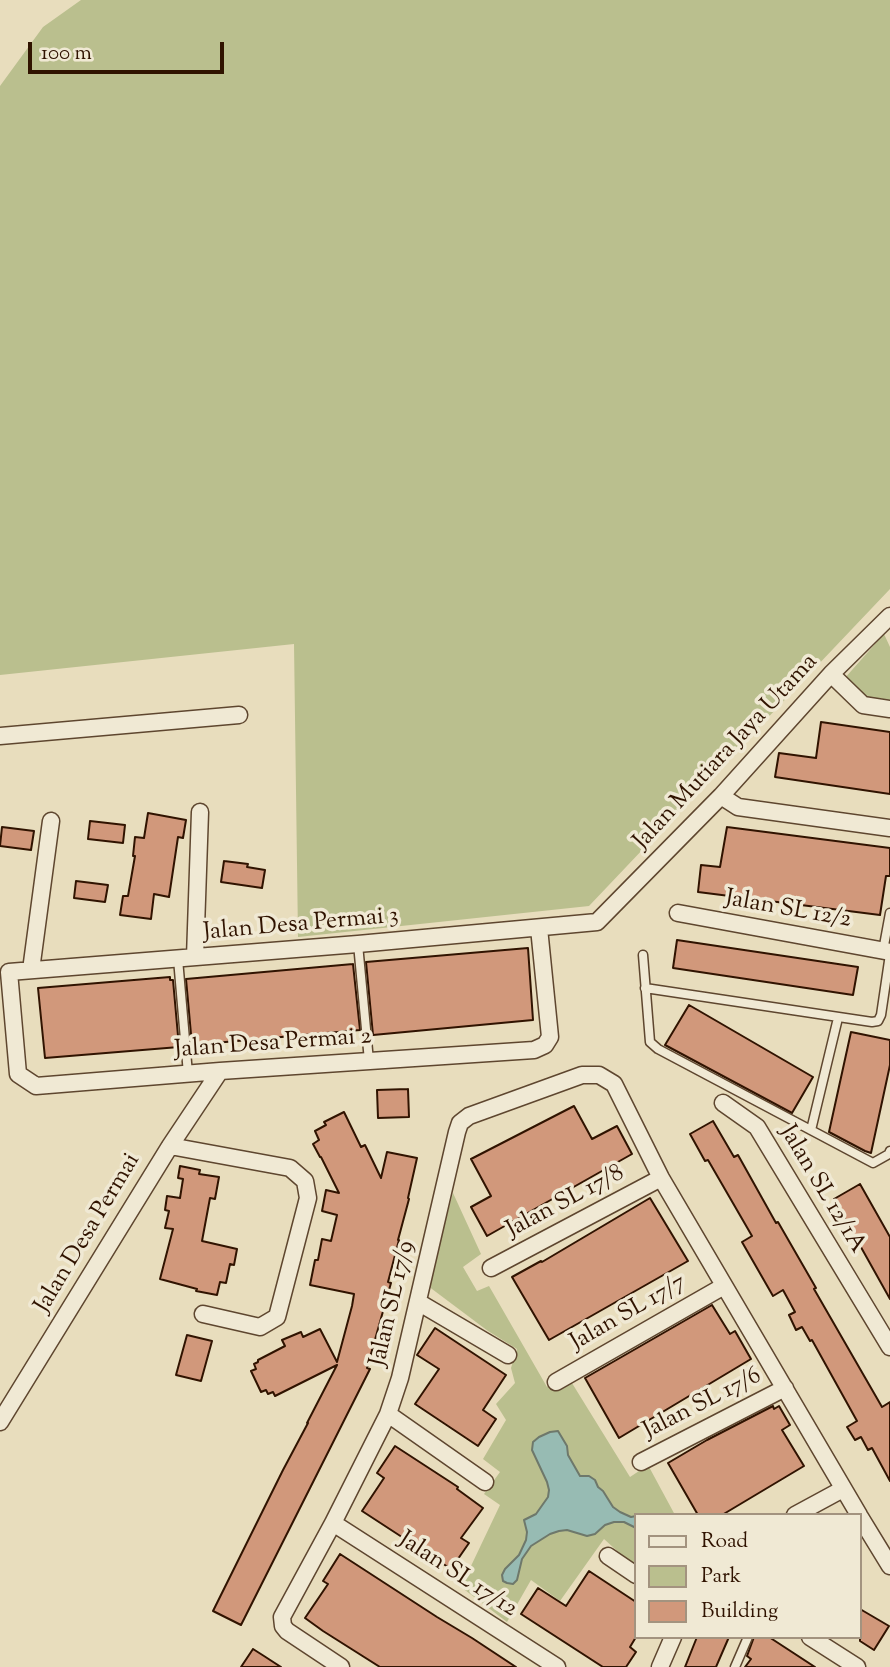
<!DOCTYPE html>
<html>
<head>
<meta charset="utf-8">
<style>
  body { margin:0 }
  #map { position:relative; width:890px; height:1667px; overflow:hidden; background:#e8ddbd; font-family:"Sorts Mill Goudy",serif }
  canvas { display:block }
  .legend { position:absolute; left:634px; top:1513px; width:228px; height:126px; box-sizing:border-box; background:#f0e9d4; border:2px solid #a3937f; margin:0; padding:9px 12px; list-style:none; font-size:21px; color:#301300 }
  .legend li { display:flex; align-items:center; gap:14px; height:35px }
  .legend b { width:35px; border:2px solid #a3937f }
  .scale { position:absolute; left:28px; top:42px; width:196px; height:32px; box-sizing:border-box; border:4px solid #301300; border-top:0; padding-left:9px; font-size:21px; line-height:24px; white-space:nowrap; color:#301300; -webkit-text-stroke:5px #f0e9d4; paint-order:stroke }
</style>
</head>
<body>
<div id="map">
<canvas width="890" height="1667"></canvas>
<ul class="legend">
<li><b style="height:9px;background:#f0e9d4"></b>Road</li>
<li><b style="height:19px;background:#babf8e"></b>Park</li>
<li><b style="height:19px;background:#d1987b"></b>Building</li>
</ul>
<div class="scale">100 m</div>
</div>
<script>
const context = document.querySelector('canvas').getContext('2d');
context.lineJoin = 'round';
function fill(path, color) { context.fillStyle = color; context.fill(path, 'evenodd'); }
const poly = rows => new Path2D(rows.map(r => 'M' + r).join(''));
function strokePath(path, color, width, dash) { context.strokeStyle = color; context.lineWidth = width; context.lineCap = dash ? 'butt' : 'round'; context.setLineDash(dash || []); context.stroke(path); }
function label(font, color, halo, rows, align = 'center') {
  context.font = font + ' "Sorts Mill Goudy",serif'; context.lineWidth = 7; context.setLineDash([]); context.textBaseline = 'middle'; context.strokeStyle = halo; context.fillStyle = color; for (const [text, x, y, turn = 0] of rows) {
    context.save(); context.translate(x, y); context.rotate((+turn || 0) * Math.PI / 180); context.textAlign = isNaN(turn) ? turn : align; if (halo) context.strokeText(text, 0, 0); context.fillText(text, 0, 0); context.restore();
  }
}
fill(poly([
  [81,0,890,0,890,589,589,906,298,937,294,644,0,675,0,86,43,27],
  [884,634,890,647,890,704,866,701,844,679],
  [453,1193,481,1254,463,1267,477,1291,489,1286,547,1387,567,1375,630,1477,648,1465,675,1515,636,1515,636,1568,604,1539,560,1601,531,1580,507,1622,461,1587,500,1505,484,1494,500,1472,483,1459,506,1420,496,1404,515,1383,511,1368,517,1349,488,1331,428,1286]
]), '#babf8e');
const water = poly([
  [558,1431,567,1446,568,1455,580,1476,589,1476,595,1480,598,1487,603,1491,613,1507,620,1512,631,1517,636,1516,636,1528,624,1522,614,1522,605,1525,595,1534,587,1536,567,1530,559,1531,550,1534,531,1546,522,1559,517,1580,513,1584,507,1583,503,1581,502,1575,505,1569,519,1555,526,1540,527,1532,524,1520,536,1514,548,1497,549,1490,547,1482,532,1450,533,1442,539,1437,550,1432,558,1431]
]);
fill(water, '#97bbb3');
strokePath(water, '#6e786b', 2);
const building = poly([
  [821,722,890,732,890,794,775,777,779,753,816,758,821,722],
  [148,813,186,820,183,838,178,837,169,897,154,894,151,919,120,915,123,896,128,896,135,856,133,856,135,837,144,838,148,813],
  [90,821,125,825,123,843,88,839,90,821],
  [2,827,34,831,31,850,0,846,2,827],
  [727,827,890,848,890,876,886,876,880,915,698,892,701,865,720,867,727,827],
  [224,861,248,864,247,867,265,870,262,888,221,882,224,861],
  [76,881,108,885,105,902,74,898,76,881],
  [677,940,858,967,853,995,673,968,677,940],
  [528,948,533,1020,373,1035,366,962,528,948],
  [353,964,360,1030,192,1045,186,979,353,964],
  [170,977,170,980,173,980,179,1047,45,1058,38,988,170,977],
  [689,1005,813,1077,792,1113,665,1045,689,1005],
  [851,1032,890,1040,890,1065,871,1153,865,1151,829,1132,851,1032],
  [408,1089,409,1117,378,1118,377,1090,408,1089],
  [574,1106,592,1139,617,1126,632,1154,487,1236,471,1207,491,1196,471,1159,574,1106],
  [344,1112,361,1147,365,1145,381,1178,387,1152,417,1158,408,1198,409,1199,398,1240,399,1240,388,1282,391,1283,367,1368,370,1369,241,1625,213,1611,283,1470,308,1423,307,1423,337,1365,275,1396,273,1392,268,1394,266,1390,261,1392,251,1371,256,1369,254,1364,258,1362,258,1360,285,1346,282,1340,301,1332,303,1337,320,1329,337,1362,352,1306,354,1294,310,1285,315,1260,318,1260,322,1239,331,1241,337,1215,322,1211,326,1190,339,1193,321,1157,320,1157,313,1144,319,1140,315,1131,326,1125,324,1122,344,1112],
  [713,1121,734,1157,738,1155,776,1223,778,1222,816,1288,814,1289,882,1407,890,1402,890,1481,872,1448,868,1450,861,1437,855,1440,847,1427,857,1421,812,1340,810,1341,802,1327,796,1330,789,1315,795,1312,783,1290,773,1296,742,1242,752,1236,708,1160,705,1161,690,1134,713,1121],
  [180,1166,200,1170,199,1174,219,1177,215,1199,210,1198,202,1241,237,1249,234,1265,230,1264,226,1283,220,1282,217,1295,196,1291,197,1289,160,1279,173,1229,165,1228,169,1211,165,1210,167,1196,180,1198,183,1179,178,1178,180,1166],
  [860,1184,890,1237,890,1299,834,1199,860,1184],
  [650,1198,688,1261,549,1340,512,1277,541,1261,542,1262,650,1198],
  [712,1305,730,1334,735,1331,751,1359,619,1438,585,1378,712,1305],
  [435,1328,506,1375,483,1410,496,1419,478,1446,415,1404,439,1369,417,1355,435,1328],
  [187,1335,212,1341,201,1381,176,1375,187,1335],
  [773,1406,774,1409,779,1406,790,1425,782,1430,804,1466,722,1515,698,1515,668,1463,707,1440,773,1406],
  [395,1446,458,1487,457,1489,483,1508,461,1538,469,1543,451,1569,362,1511,384,1478,377,1473,395,1446],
  [340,1554,437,1617,472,1638,516,1667,380,1667,323,1631,305,1618,328,1584,323,1581,340,1554],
  [589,1571,636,1602,636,1637,630,1647,636,1652,626,1667,603,1667,521,1614,538,1588,566,1606,589,1571],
  [860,1609,889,1626,874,1650,860,1641,860,1609],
  [697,1637,729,1637,716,1667,685,1667,697,1637],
  [754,1637,769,1637,815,1667,745,1667,751,1659,747,1656,754,1637],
  [253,1649,264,1656,281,1667,241,1667,253,1649]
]);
fill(building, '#d1987b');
strokePath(building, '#301300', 2);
const service = poly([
  [358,944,369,1061],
  [883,951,890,913],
  [643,955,650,1042,658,1049,873,1163,889,1154,890,1151],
  [178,959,188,1074],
  [645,988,872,1022,878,1021,881,1015,890,954],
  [811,1130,838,1018],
  [735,1667,748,1637]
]);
const minor = poly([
  [831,674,863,705,890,709],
  [0,736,239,715],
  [721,796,738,807,890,828],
  [678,913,890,952],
  [195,957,200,812],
  [31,970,51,821],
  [9,972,358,944,597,922,721,796,831,674,890,616],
  [9,972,18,1074,36,1086,220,1071,534,1050,545,1045,550,1037,539,928],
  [723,1103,757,1127,890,1347],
  [170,1146,290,1168,305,1181,308,1198,277,1317,260,1327,203,1314],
  [491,1268,661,1178],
  [418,1302,508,1355],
  [556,1382,724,1286],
  [388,1414,485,1482],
  [0,1422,170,1146,220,1071],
  [641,1462,785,1388],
  [795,1515,843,1489],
  [860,1517,890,1566],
  [333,1523,557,1667],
  [608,1556,636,1575],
  [810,1637,857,1667],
  [341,1667,287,1631,283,1626,282,1617,333,1523,388,1414,400,1378,457,1132,460,1123,469,1116,582,1075,599,1075,614,1084,661,1178,859,1515],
  [660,1667,673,1637]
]);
strokePath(service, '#5e462f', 11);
strokePath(minor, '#5e462f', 19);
strokePath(service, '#f0e9d4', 8);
strokePath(minor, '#f0e9d4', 16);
label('24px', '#301300', '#f0e9d4', [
  ["Jalan Mutiara Jaya Utama",727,753,-47],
  ["Jalan SL 12/2",788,911,10],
  ["Jalan Desa Permai 3",301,926,-5],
  ["Jalan Desa Permai 2",273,1045,-4],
  ["Jalan SL 12/1A",821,1190,59],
  ["Jalan SL 17/8",566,1203,-28],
  ["Jalan Desa Permai",89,1234,-59],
  ["Jalan SL 17/9",394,1304,-77],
  ["Jalan SL 17/7",629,1314,-30],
  ["Jalan SL 17/6",703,1405,-27],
  ["Jalan SL 17/12",457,1576,33]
]);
</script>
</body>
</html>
